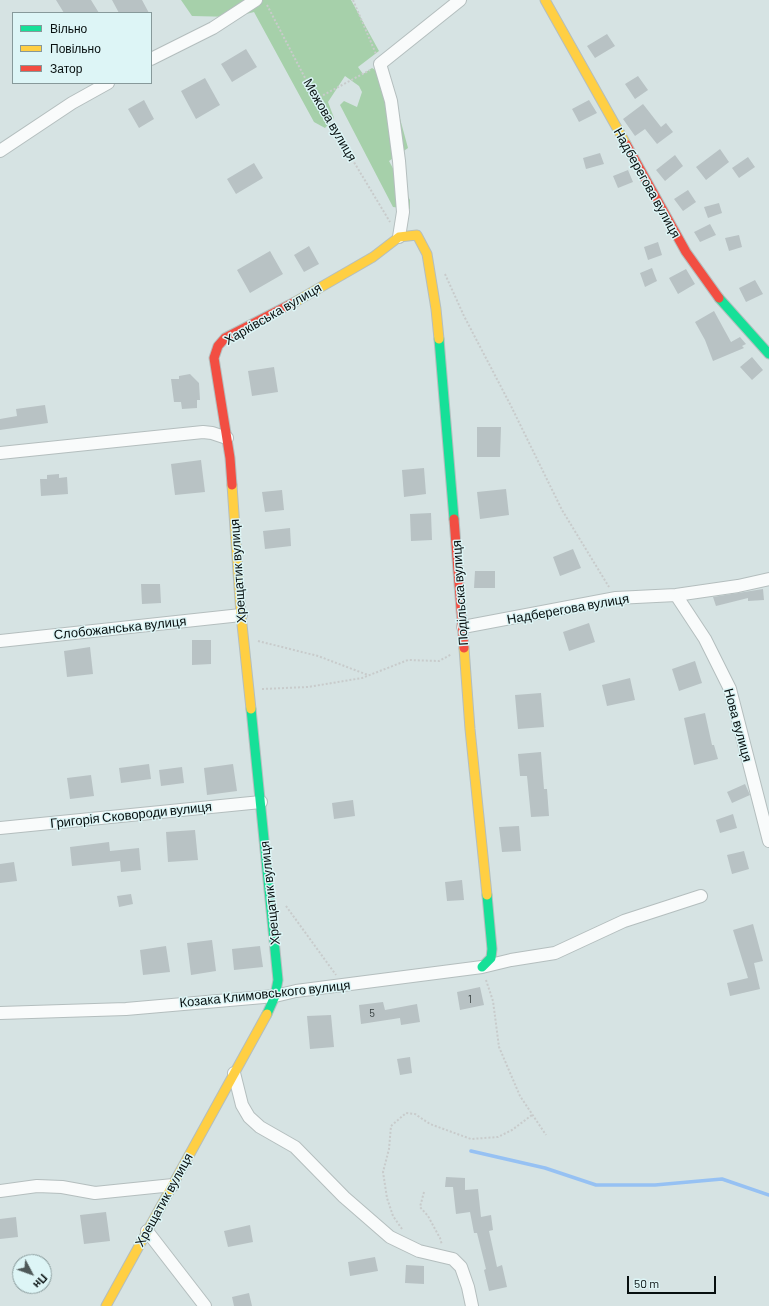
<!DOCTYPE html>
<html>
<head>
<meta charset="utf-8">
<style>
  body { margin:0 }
  #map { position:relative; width:769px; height:1306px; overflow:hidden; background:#d6e3e3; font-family:Barlow,sans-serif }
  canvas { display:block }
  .legend { position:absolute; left:12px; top:12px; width:140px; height:72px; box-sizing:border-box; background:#ddf5f6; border:1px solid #87999a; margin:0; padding:5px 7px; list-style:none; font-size:12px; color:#070f0f }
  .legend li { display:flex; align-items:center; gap:8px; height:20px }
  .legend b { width:20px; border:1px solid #87999a }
  .north { position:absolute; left:12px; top:1254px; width:40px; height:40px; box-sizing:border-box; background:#ddf5f6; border:1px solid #87999a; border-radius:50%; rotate:131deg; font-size:11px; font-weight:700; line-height:16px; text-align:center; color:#070f0f }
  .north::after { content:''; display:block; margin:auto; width:14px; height:18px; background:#4f5959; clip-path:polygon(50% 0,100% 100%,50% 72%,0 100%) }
  .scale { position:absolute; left:627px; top:1276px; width:89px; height:18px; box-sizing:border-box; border:2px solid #070f0f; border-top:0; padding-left:5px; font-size:12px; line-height:14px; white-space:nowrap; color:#070f0f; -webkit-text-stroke:3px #ddf5f6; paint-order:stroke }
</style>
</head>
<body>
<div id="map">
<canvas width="769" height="1306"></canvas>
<ul class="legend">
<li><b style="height:5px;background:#16e098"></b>Вільно</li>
<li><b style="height:5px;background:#ffcf43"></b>Повільно</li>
<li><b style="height:5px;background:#f24e42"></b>Затор</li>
</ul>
<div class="north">Пн</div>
<div class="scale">50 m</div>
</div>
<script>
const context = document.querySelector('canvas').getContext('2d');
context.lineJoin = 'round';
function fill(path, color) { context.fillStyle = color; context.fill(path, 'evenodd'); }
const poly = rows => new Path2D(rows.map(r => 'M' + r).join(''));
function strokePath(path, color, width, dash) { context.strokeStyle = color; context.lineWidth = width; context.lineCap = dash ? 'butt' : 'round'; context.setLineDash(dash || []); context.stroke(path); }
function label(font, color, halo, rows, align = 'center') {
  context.font = font + ' Barlow,sans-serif'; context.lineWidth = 3; context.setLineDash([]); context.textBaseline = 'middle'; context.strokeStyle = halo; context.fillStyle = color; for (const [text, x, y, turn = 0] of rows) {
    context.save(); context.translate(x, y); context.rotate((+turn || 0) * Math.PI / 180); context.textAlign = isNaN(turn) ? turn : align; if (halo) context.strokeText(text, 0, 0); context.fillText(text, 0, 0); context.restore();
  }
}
fill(poly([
  [181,0,351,0,379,51,358,67,363,74,372,68,389,78,408,148,389,161,410,200,410,209,393,207,340,105,344,101,357,107,362,92,359,86,345,76,328,102,334,118,325,128,314,122,254,12,234,17,192,16]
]), '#a6d0aa');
strokePath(poly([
  [471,1151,545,1168,596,1185,655,1185,722,1179,769,1195]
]), '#96c1f3', 3.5);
fill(poly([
  [56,0,91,0,99,13,64,13],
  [112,0,142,0,149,13,119,13],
  [607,34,615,46,595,58,587,46],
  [246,49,257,67,232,82,221,64],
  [638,76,648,90,635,99,625,84],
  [205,78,220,105,196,119,181,91],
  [144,100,154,119,139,128,128,109],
  [589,100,597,113,579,122,572,109],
  [643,104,661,127,666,123,673,132,657,144,645,129,635,136,623,119],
  [720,149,729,162,706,180,696,167],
  [600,153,604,164,586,169,583,158],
  [675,155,683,166,665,181,656,170],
  [748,157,755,167,739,178,732,168],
  [254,163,263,178,236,194,227,179],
  [628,170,633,182,618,188,613,176],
  [688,190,696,202,683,211,674,199],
  [719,203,722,213,708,218,704,207],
  [710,224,716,235,700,242,694,232],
  [739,235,742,247,729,251,725,238],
  [658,242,662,255,648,260,644,247],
  [309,246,319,264,304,272,294,255],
  [270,251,283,274,250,293,237,270],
  [652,268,657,281,645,287,640,273],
  [686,269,695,284,678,294,669,278],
  [755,280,763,294,746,302,739,288],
  [714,311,731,342,740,337,746,344,742,346,744,348,713,361,705,340,695,322],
  [752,357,763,370,752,380,740,367],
  [274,367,278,392,252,396,248,371],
  [190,374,199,383,200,400,197,400,197,408,182,409,181,402,174,402,171,379,179,379,179,376],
  [45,405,48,423,0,430,0,419,17,416,16,409],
  [477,427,501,427,500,457,477,457],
  [201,460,205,492,175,495,171,464],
  [424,468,426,494,404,497,402,470],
  [59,474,59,478,67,477,68,494,41,496,40,479,47,479,47,475],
  [506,489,509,515,480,519,477,492],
  [282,490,284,510,265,512,262,492],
  [431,513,432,540,411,541,410,514],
  [290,528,291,546,265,549,263,531],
  [573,549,581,568,560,576,553,557],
  [475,571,495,571,495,588,474,588],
  [141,584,160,584,161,603,142,604],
  [763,589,764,600,748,601,748,598,716,606,713,597],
  [589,623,595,642,569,651,563,632],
  [192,640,211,640,211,664,192,665],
  [90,647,93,674,67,677,64,651],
  [695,661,702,683,679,691,672,669],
  [630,678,635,700,607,706,602,685],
  [541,693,544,727,518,729,515,695],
  [705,713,712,745,714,745,718,759,694,765,684,718],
  [541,752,544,789,547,789,549,816,531,817,527,776,520,776,518,754],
  [149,764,151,779,121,783,119,768],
  [233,764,237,791,207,795,204,768],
  [182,767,184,783,161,786,159,770],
  [91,775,94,796,70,799,67,778],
  [745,784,750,795,732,803,727,792],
  [353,800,355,816,334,819,332,803],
  [733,814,737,828,720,833,716,820],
  [519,826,521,851,502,852,499,827],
  [195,830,198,860,168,862,166,832],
  [109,842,110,851,139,848,141,870,121,872,120,861,72,866,70,847],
  [744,851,749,869,732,874,727,855],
  [14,862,17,881,0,883,0,864],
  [462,880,464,900,447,901,445,882],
  [131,894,133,904,119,907,117,896],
  [753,924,763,961,754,963,760,989,730,996,727,983,748,978,733,930],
  [212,940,216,971,191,975,187,943],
  [166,946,170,972,143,975,140,950],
  [260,946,263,967,234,970,232,949],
  [480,987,484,1005,460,1010,457,992],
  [383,1002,385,1010,417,1004,420,1022,401,1025,400,1018,361,1024,359,1005],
  [331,1015,334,1047,310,1049,307,1016],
  [410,1057,412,1073,400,1075,397,1059],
  [446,1177,465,1178,465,1190,478,1189,481,1217,491,1215,493,1230,489,1231,497,1267,502,1265,507,1287,489,1291,484,1270,486,1269,477,1233,474,1233,470,1212,456,1214,453,1187,445,1187],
  [106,1212,110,1241,84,1244,80,1215],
  [16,1217,18,1237,0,1239,0,1219],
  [250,1225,253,1242,228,1247,224,1231],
  [375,1257,378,1271,350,1276,348,1262],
  [406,1265,424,1266,424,1284,405,1283],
  [249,1293,252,1306,234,1306,232,1297]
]), '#b8c2c4');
const street = poly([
  [151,59,213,28,256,0],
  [0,151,72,103,108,83],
  [399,237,403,212,399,161,391,101,380,64,460,0],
  [0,453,203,432,212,433,227,438],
  [676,595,705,639,730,689,769,841],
  [463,627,616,598,676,595,738,586,769,579],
  [0,641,241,615],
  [0,828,261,802],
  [0,1013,126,1009,275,996,296,991,482,967,511,960,555,953,624,921,701,896],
  [234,1073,242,1105,249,1117,260,1127,295,1147,344,1197,390,1237,419,1251,453,1259,461,1267,468,1287,472,1306],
  [0,1191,37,1186,62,1187,95,1193,173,1185],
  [147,1231,205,1306]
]);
const fast = poly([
  [719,298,769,354],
  [439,339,454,519],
  [251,709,278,980,275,996,267,1014],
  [482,967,491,958,492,949,487,895]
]);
const slow = poly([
  [545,0,626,144],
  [295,302,373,257,399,237,417,235,427,254,436,309,439,339],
  [232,485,241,615,251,709],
  [464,648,470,729,487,895],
  [106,1306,267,1014]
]);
const jam = poly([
  [626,144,686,252,719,298],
  [232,485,230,458,214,358,218,346,225,338,295,302],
  [454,519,464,648]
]);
strokePath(street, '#b4bebe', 14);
strokePath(fast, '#b4bebe', 11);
strokePath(slow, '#b4bebe', 11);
strokePath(jam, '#b4bebe', 11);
strokePath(poly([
  [353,0,376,54],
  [267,5,316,99,390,222],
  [316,99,370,70],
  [445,274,464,316,511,406,562,510,609,587],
  [258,641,318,656,368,675],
  [262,689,308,687,362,678,408,660,439,661,452,654],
  [286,906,336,975],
  [486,980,493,1001,499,1047,520,1096,546,1135],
  [424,1192,420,1207,428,1216,440,1238,442,1245],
  [402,1229,393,1216,387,1198,383,1172,389,1149,391,1126,406,1113,415,1114,430,1124,471,1139,498,1137,512,1130,532,1115]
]), '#c8cbcb', 2, [2, 2]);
strokePath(street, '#f9fbfb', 12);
strokePath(fast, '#16e098', 9);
strokePath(slow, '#ffcf43', 9);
strokePath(jam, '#f24e42', 9);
label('11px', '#333c3c', null, [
  ["1",470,999],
  ["5",372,1013]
]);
label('13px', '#070f0f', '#ddf5f6', [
  ["Межова вулиця",330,120,60],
  ["Надберегова вулиця",647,183,61],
  ["Харківська вулиця",273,314,-30],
  ["Хрещатик вулиця",238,571,-94],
  ["Подільска вулиця",460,593,-94],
  ["Надберегова вулиця",568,609,-10],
  ["Слобожанська вулиця",120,628,-6],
  ["Нова вулиця",738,725,75],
  ["Григорія Сковороди вулиця",131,815,-6],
  ["Хрещатик вулиця",270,893,-96],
  ["Козака Климовського вулиця",265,994,-6],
  ["Хрещатик вулиця",164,1200,-61]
]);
</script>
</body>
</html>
